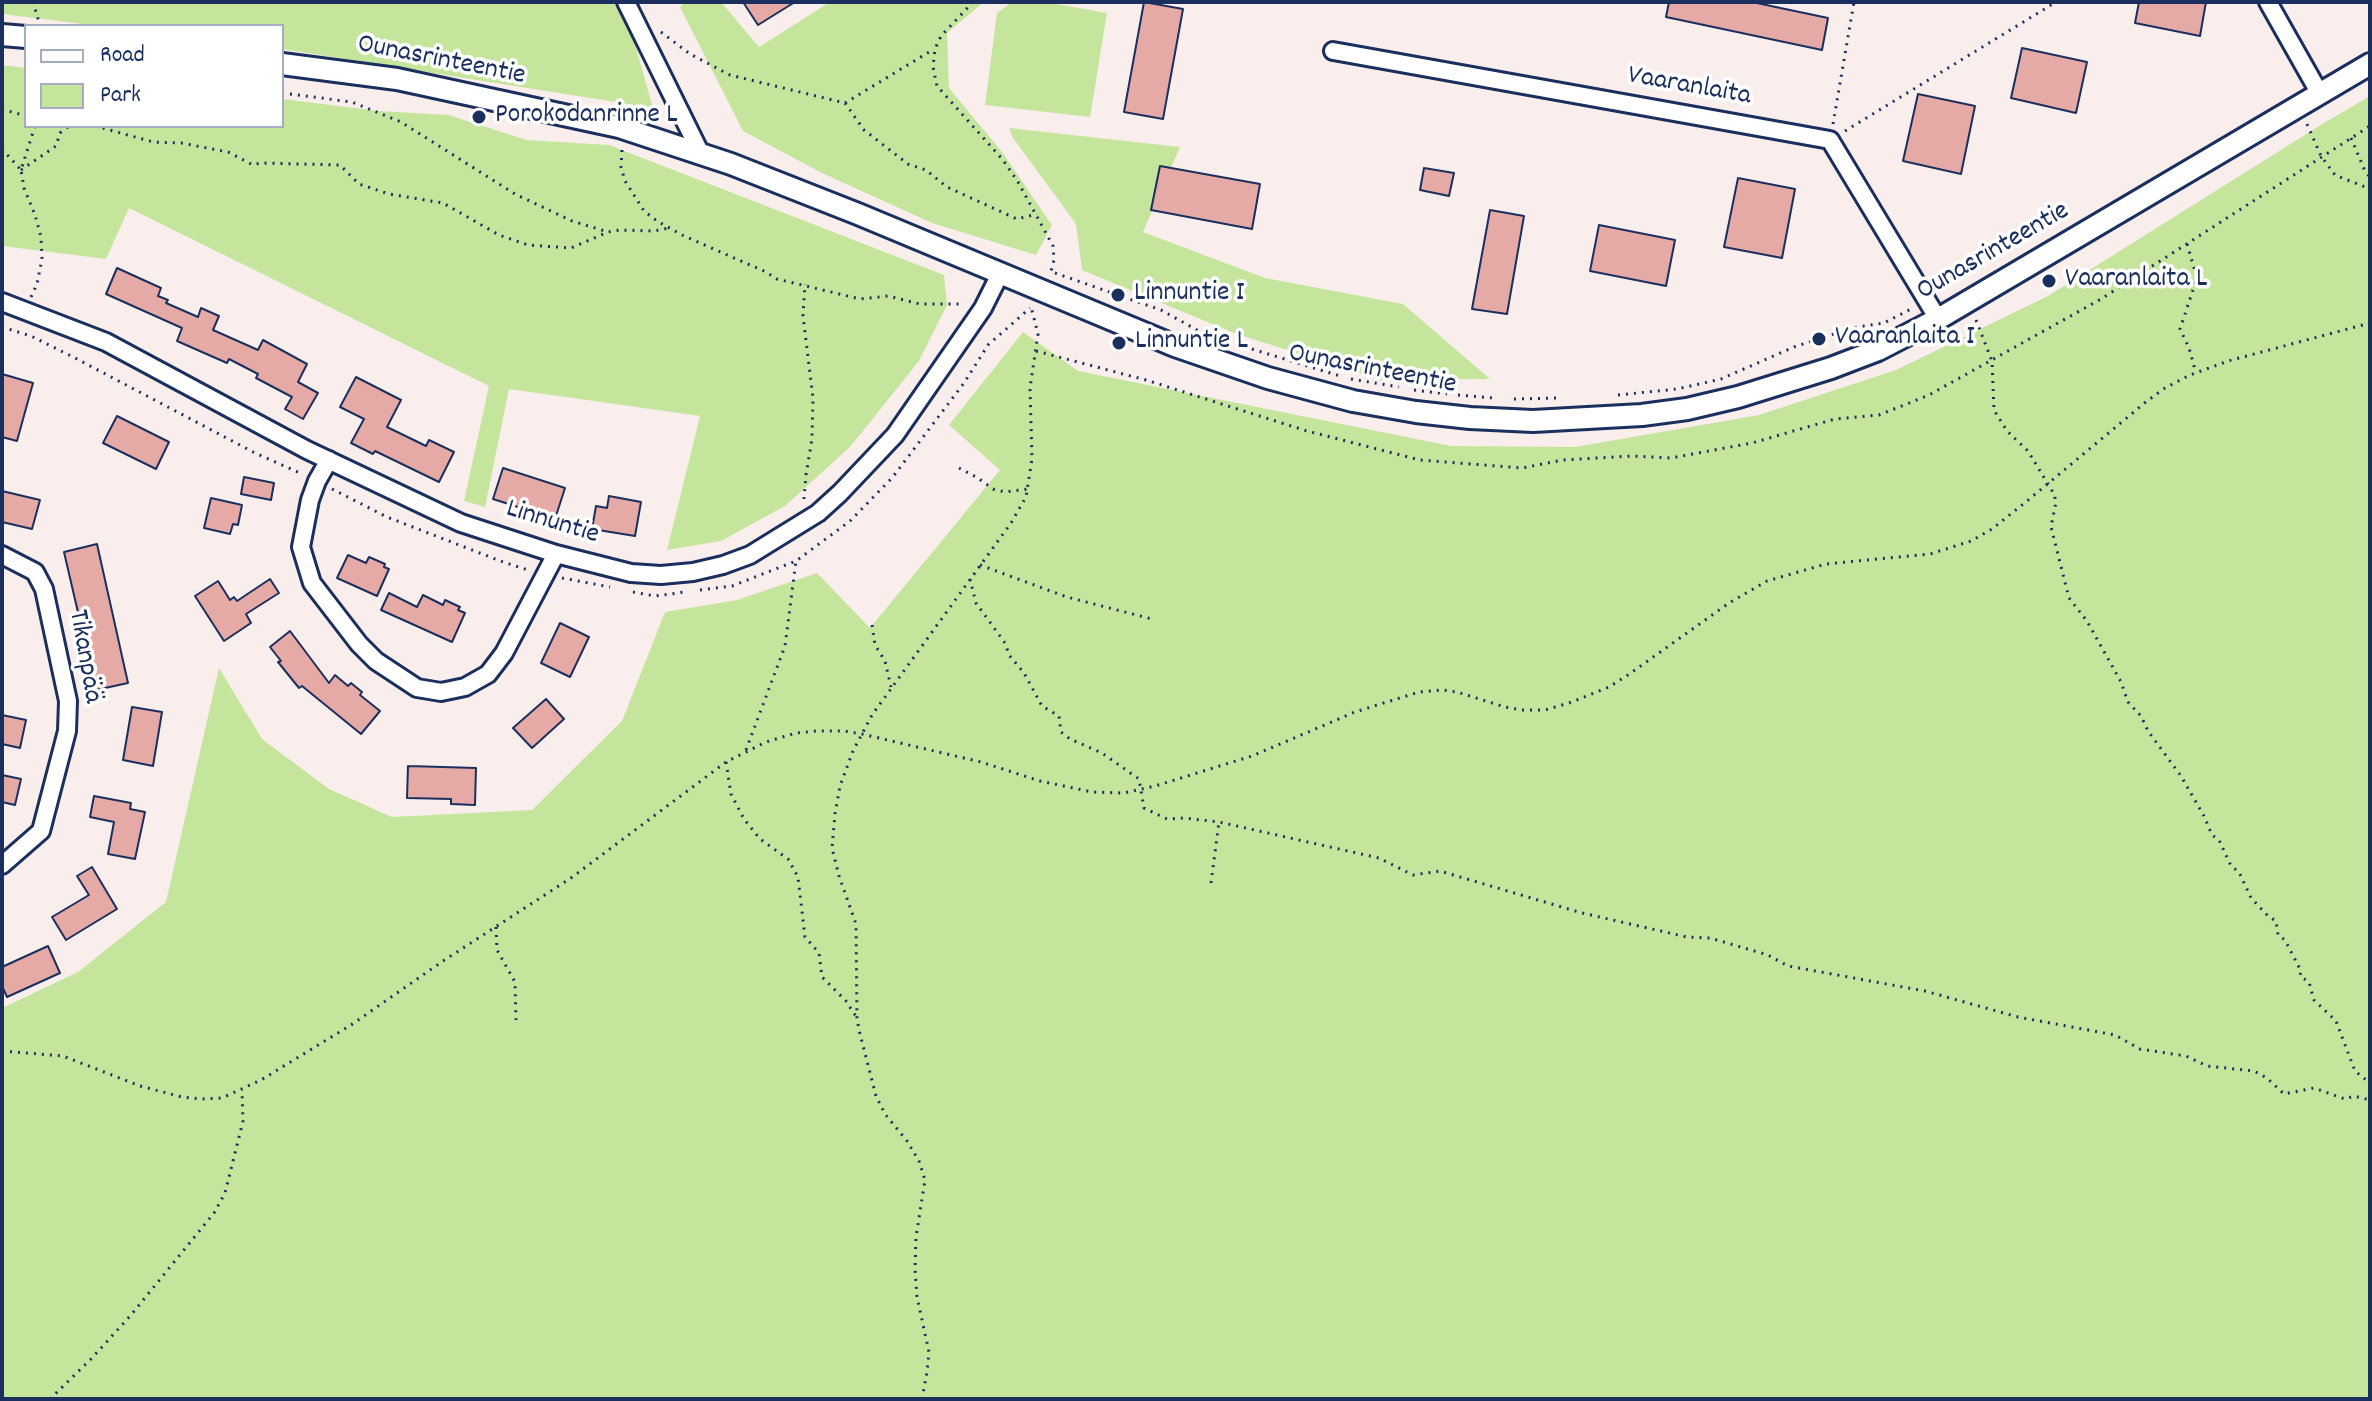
<!DOCTYPE html>
<html>
<head>
<meta charset="utf-8">
<style>
  body { margin:0 }
  #map { position:relative; width:2372px; height:1401px; overflow:hidden; background:#faeeed; font-family:Dekko,sans-serif }
  canvas { display:block }
  .frame { position:absolute; inset:0; border:4px solid #1b2f5e; pointer-events:none }
  .legend { position:absolute; left:24px; top:24px; width:260px; height:104px; box-sizing:border-box; background:#fff; border:2px solid #a4acbf; margin:0; padding:10px 14px; list-style:none; font-size:24px; color:#1b2f5e }
  .legend li { display:flex; align-items:center; gap:16px; height:40px }
  .legend b { width:40px; border:2px solid #a4acbf }
</style>
</head>
<body>
<div id="map">
<canvas width="2372" height="1401"></canvas>
<div class="frame"></div>
<ul class="legend">
<li><b style="height:10px;background:#fff"></b>Road</li>
<li><b style="height:22px;background:#c5e59d"></b>Park</li>
</ul>
</div>
<script>
const context = document.querySelector('canvas').getContext('2d');
context.lineJoin = 'round';
function fill(path, color) { context.fillStyle = color; context.fill(path, 'evenodd'); }
const poly = rows => new Path2D(rows.map(r => 'M' + r).join(''));
function strokePath(path, color, width, dash) { context.strokeStyle = color; context.lineWidth = width; context.lineCap = dash ? 'butt' : 'round'; context.setLineDash(dash || []); context.stroke(path); }
function label(font, color, halo, rows, align = 'center') {
  context.font = font + ' Dekko,sans-serif'; context.lineWidth = 7; context.setLineDash([]); context.textBaseline = 'middle'; context.strokeStyle = halo; context.fillStyle = color; for (const [text, x, y, turn = 0] of rows) {
    context.save(); context.translate(x, y); context.rotate((+turn || 0) * Math.PI / 180); context.textAlign = isNaN(turn) ? turn : align; if (halo) context.strokeText(text, 0, 0); context.fillText(text, 0, 0); context.restore();
  }
}
fill(poly([
  [2,2,623,2,653,108,282,49,282,26,99,26,2,14],
  [684,2,721,2,759,47,830,2,984,2,947,33,949,88,1002,152,1052,225,1036,255,932,223,822,173,743,131,680,7],
  [1012,2,1045,2,1107,13,1090,117,985,105,997,13],
  [2,65,26,68,26,126,282,126,282,99,379,111,448,115,527,140,609,145,944,275,947,305,919,361,850,447,785,506,721,541,667,550,700,416,509,389,485,507,464,501,489,386,129,208,106,259,2,246],
  [2370,96,2370,1399,2,1399,2,1008,78,972,166,902,219,668,262,739,329,789,392,817,532,810,622,721,665,612,737,600,817,573,870,628,1000,470,949,425,1023,332,1078,371,1451,446,1575,447,1759,415,1896,370,2048,296,2324,123],
  [1009,128,1180,147,1143,232,1265,278,1403,304,1490,379,1381,380,1234,333,1082,270,1076,224,1013,138]
]), '#c5e59d');
const building = poly([
  [743,2,795,2,758,25,743,2],
  [1144,2,1183,9,1163,119,1124,112,1144,2],
  [1669,2,1752,2,1828,18,1822,50,1666,17,1669,2],
  [2139,2,2206,2,2200,36,2135,23,2139,2],
  [2022,48,2087,62,2076,113,2011,98,2022,48],
  [1918,94,1975,106,1961,174,1903,161,1918,94],
  [1160,166,1260,184,1252,229,1151,210,1160,166],
  [1424,168,1454,173,1449,196,1420,190,1424,168],
  [1738,178,1795,189,1782,258,1724,247,1738,178],
  [1490,210,1524,216,1507,314,1472,309,1490,210],
  [1599,225,1675,240,1666,286,1590,271,1599,225],
  [117,268,161,288,158,296,168,300,166,303,198,317,201,308,219,316,213,330,258,350,263,340,307,364,298,382,318,393,303,419,285,409,292,397,256,378,258,374,229,359,227,363,177,341,182,328,106,294,117,268],
  [2,374,33,383,17,441,2,437,2,374],
  [356,377,401,400,387,427,426,446,429,440,454,452,439,482,375,451,373,454,351,443,364,419,340,407,356,377],
  [117,416,169,442,156,469,103,443,117,416],
  [503,468,565,488,555,519,493,499,503,468],
  [244,477,274,483,271,500,241,494,244,477],
  [2,491,40,500,32,529,2,522,2,491],
  [609,496,641,502,635,536,592,529,596,506,607,508,609,496],
  [211,498,242,505,238,525,233,524,230,534,204,528,211,498],
  [97,544,128,683,96,690,64,552,97,544],
  [348,555,366,563,369,557,385,564,384,567,389,569,377,596,337,578,348,555],
  [270,579,279,593,246,614,251,623,224,641,195,596,218,581,230,600,234,597,237,601,270,579],
  [389,593,417,607,423,595,443,605,445,600,460,607,458,610,465,613,452,642,381,610,389,593],
  [560,623,589,637,570,677,541,663,560,623],
  [290,631,329,683,335,675,348,686,351,683,362,692,360,695,380,711,361,734,302,686,299,688,278,662,281,661,270,647,290,631],
  [546,699,564,719,532,748,513,728,546,699],
  [132,707,162,712,153,766,123,760,132,707],
  [2,715,26,720,20,748,2,744,2,715],
  [408,766,476,768,475,805,451,804,451,799,407,798,408,766],
  [2,775,21,779,15,805,2,802,2,775],
  [94,796,131,803,130,809,145,812,135,859,108,854,114,822,90,817,94,796],
  [92,867,117,909,66,940,52,917,89,895,77,876,92,867],
  [48,946,60,973,7,997,2,986,2,967,48,946]
]);
fill(building, '#e5aaa5');
strokePath(building, '#1b2f5e', 2);
const minor = poly([
  [626,2,701,154],
  [2268,2,2320,94],
  [1333,51,1830,140,1938,319],
  [2,302,106,342,307,450,461,523,556,554,631,573,661,575,693,572,723,565,750,555,818,513,840,493,895,435,983,308,1001,272],
  [329,460,317,481,310,500,301,547,312,583,359,644,376,661,417,688,441,692,465,687,488,674,504,653,556,554],
  [2,555,35,572,44,589,68,701,67,731,41,831,2,865]
]);
const tertiary = poly([
  [2,35,26,37],
  [282,64,397,79,619,127,731,164,858,214,1175,346,1268,378,1353,401,1416,412,1470,418,1533,421,1642,415,1687,409,1738,397,1831,368,1878,350,1938,319,2370,64]
]);
strokePath(minor, '#1b2f5e', 22);
strokePath(tertiary, '#1b2f5e', 26);
strokePath(poly([
  [33,2,39,22],
  [973,2,941,36,935,49,933,67,937,86,1003,160,1018,182,1053,246,1054,260,1050,275],
  [661,32,690,54,730,75,845,103,864,130,908,164,926,170,947,187,1017,219,1037,214],
  [282,93,352,102,401,122,515,194,572,221,605,231],
  [845,103,934,49],
  [2,111,5,110,26,116],
  [1833,124,1854,2],
  [2307,124,2321,156,2335,175,2370,189],
  [95,126,153,142,181,143,228,152,253,165,260,163,340,165,359,184,389,194,443,203,499,235,528,245,571,248,608,232,620,230,654,231,669,228],
  [1845,131,2056,2],
  [2351,138,2365,171,2370,177],
  [2,149,21,170],
  [622,150,621,167,625,181,644,211,657,221,682,235,766,272,777,279,860,299,888,296,920,304,964,304],
  [21,170,56,146,60,133,69,126],
  [2187,244,2197,278,2180,329,2189,348,2196,373],
  [1055,273,1161,310,1206,335],
  [31,297,37,284,42,259,41,237,35,215,24,188,21,170,35,126],
  [1976,320,1992,361,1994,410,2007,431,2028,451,2054,494,2056,502,2051,527,2069,598,2087,621,2121,682,2128,702,2141,716,2148,731,2181,776,2204,816,2212,835,2219,840,2231,866,2239,872,2251,898,2268,916,2276,921,2278,935,2285,940,2301,971,2300,976,2309,982,2314,1000,2336,1021,2355,1071,2370,1083],
  [2,327,31,336,77,359,255,453,300,473],
  [1229,342,1340,376],
  [1036,351,1146,380,1307,431,1420,460,1522,468,1563,460,1632,456,1671,458,1752,443,1835,419,1879,415,1929,395,2101,299,2370,126],
  [1351,379,1399,387],
  [1414,390,1447,394],
  [1458,395,1494,398],
  [1618,395,1677,389,1721,379,1794,347,1852,328,1884,323,1911,309],
  [1514,399,1558,398],
  [959,468,978,478,993,489,1005,492,1029,489],
  [332,489,387,517,503,562,528,570],
  [804,499,806,475,812,439,813,398,803,316,805,284],
  [980,565,1067,597,1152,619],
  [562,578,610,587],
  [970,579,976,603,1005,643,1009,655,1024,673,1042,706,1059,716,1061,732,1070,739,1102,753,1139,779,1144,808,1167,819,1184,818,1219,822,1379,858,1413,875,1440,871,1582,913,1687,937,1710,938,1768,955,1788,966,1925,991,2018,1017,2115,1035,2140,1049,2186,1056,2207,1066,2254,1071,2267,1078,2284,1094,2314,1088,2345,1099,2354,1096,2370,1100],
  [700,590,732,586,796,561,850,521,892,478,964,383,988,345,1030,308],
  [633,592,655,596,685,592],
  [872,625,875,645,885,661,891,687],
  [746,750,785,646,796,561],
  [726,762,731,794,744,819,760,839,788,859,798,877,805,937,819,953,822,977,846,1001,857,1018],
  [1211,883,1219,822],
  [496,927,497,950,515,982,516,1020],
  [2,1051,63,1056,140,1086,182,1097,201,1099,222,1098,261,1080,351,1025,443,961,571,878,726,762,766,742,796,733,817,731,844,731,862,734,981,762,1040,781,1092,792,1124,793,1155,786,1252,756,1355,712,1419,692,1443,690,1457,692,1505,707,1522,710,1545,710,1569,703,1609,687,1628,675,1729,603,1767,581,1826,564,1930,554,1971,541,1992,529,2027,501,2147,401,2165,388,2190,375,2228,361,2370,323],
  [50,1399,92,1358,131,1315,214,1213,225,1193,243,1121,242,1090],
  [922,1399,927,1372,929,1352,917,1297,915,1269,916,1237,925,1180,919,1161,907,1141,885,1114,876,1096,859,1030,857,1018,856,924,839,876,832,848,835,814,840,786,853,751,872,715,1011,523,1026,497,1032,459,1030,388,1038,334,1031,307]
]), '#1b2f5e', 3, [2, 6]);
strokePath(minor, '#fff', 16);
strokePath(tertiary, '#fff', 20);
for (const [x, y, r, color] of [
  [479,117,8,"#1b2f5e"],
  [2049,281,8,"#1b2f5e"],
  [1118,295,8,"#1b2f5e"],
  [1819,339,8,"#1b2f5e"],
  [1119,343,8,"#1b2f5e"]
]) { const dot = new Path2D(); dot.arc(x, y, r, 0, 2 * Math.PI); context.fillStyle = color; context.fill(dot); strokePath(dot, '#fff', 3); }
label('28px', '#1b2f5e', '#fff', [
  ["Ounasrinteentie",441,62,11],
  ["Vaaranlaita",1689,88,10],
  ["Ounasrinteentie",1994,253,-30],
  ["Ounasrinteentie",1372,371,11],
  ["Linnuntie",552,524,17],
  ["Tikanpää",83,657,80]
]);
label('28px', '#1b2f5e', '#fff', [
  ["Porokodanrinne L",495,117],
  ["Vaaranlaita L",2065,281],
  ["Linnuntie I",1134,295],
  ["Vaaranlaita I",1835,339],
  ["Linnuntie L",1135,343]
], 'left');
</script>
</body>
</html>
